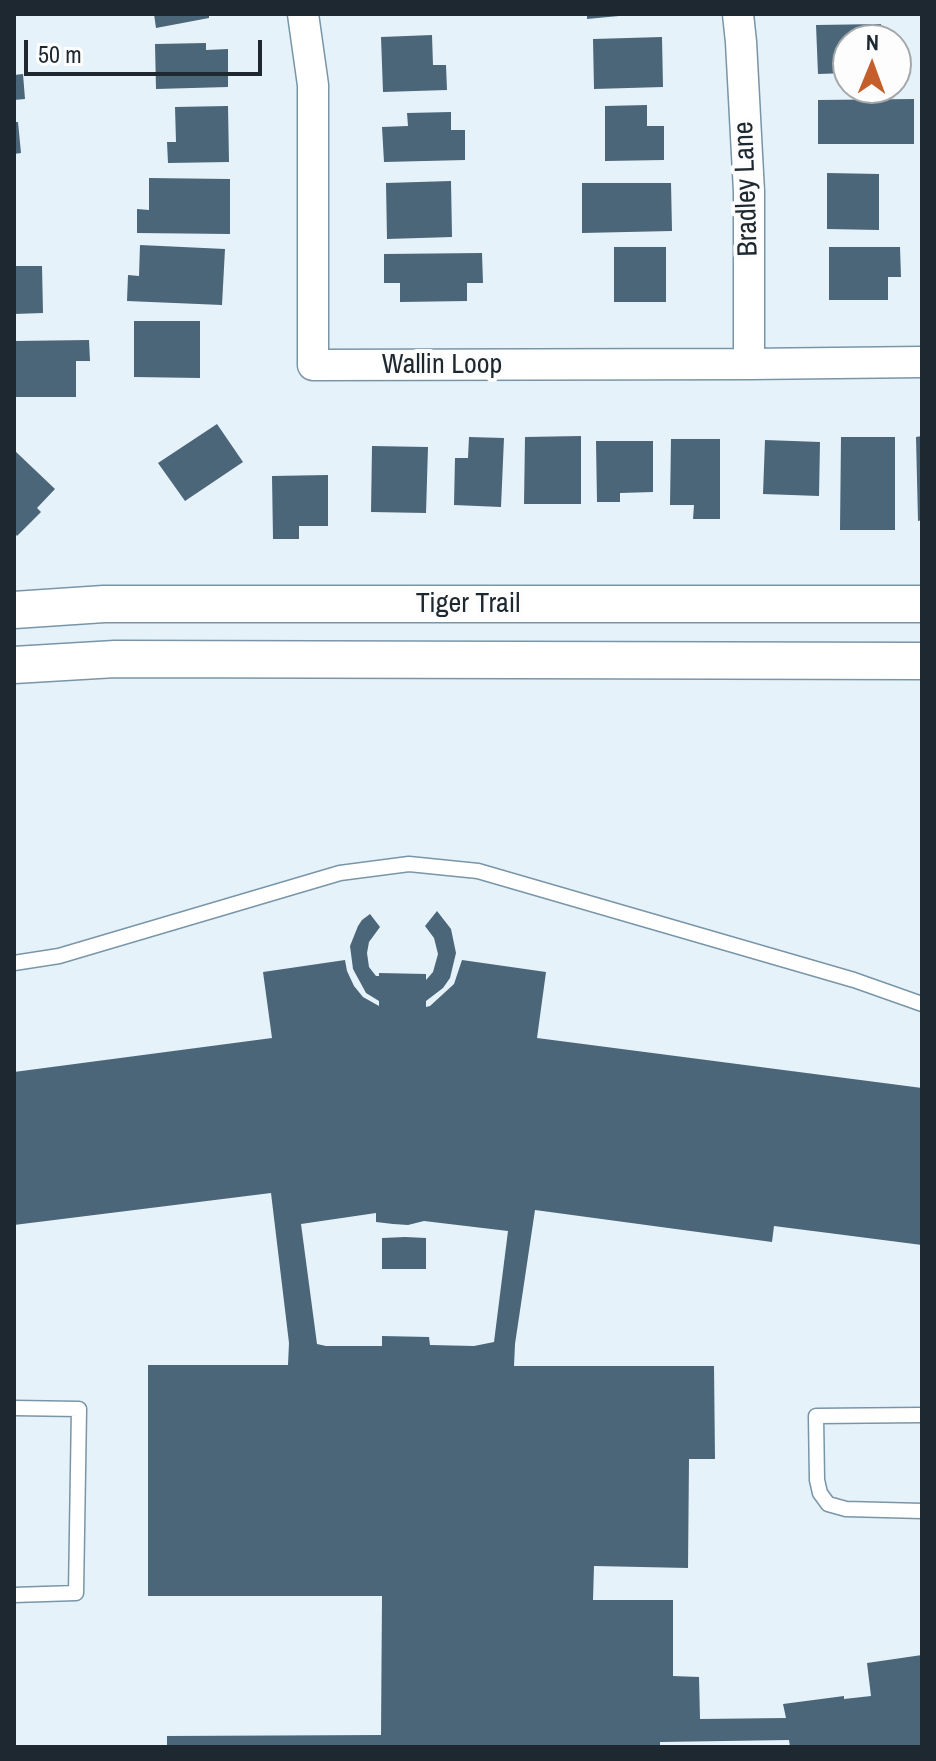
<!DOCTYPE html>
<html>
<head>
<meta charset="utf-8">
<style>
  body { margin:0 }
  #map { position:relative; width:936px; height:1761px; overflow:hidden; background:#e6f2fa; font-family:"Archivo Narrow",sans-serif }
  canvas { display:block }
  .frame { position:absolute; inset:0; border:16px solid #1d2830; pointer-events:none }
  .north { position:absolute; left:832px; top:24px; width:80px; height:80px; box-sizing:border-box; background:#fdfdfd; border:2px solid #a3a8ab; border-radius:50%; rotate:1deg; font-size:22px; font-weight:700; line-height:32px; text-align:center; color:#1d2830 }
  .north::after { content:''; display:block; margin:auto; width:28px; height:36px; background:#c45f2c; clip-path:polygon(50% 0,100% 100%,50% 72%,0 100%) }
  .scale { position:absolute; left:24px; top:40px; width:238px; height:36px; box-sizing:border-box; border:4px solid #1d2830; border-top:0; padding-left:10px; font-size:24px; line-height:28px; white-space:nowrap; color:#1d2830; -webkit-text-stroke:6px #fdfdfd; paint-order:stroke }
</style>
</head>
<body>
<div id="map">
<canvas width="936" height="1761"></canvas>
<div class="frame"></div>
<div class="north">N</div>
<div class="scale">50 m</div>
</div>
<script>
const context = document.querySelector('canvas').getContext('2d');
context.lineJoin = 'round';
function fill(path, color) { context.fillStyle = color; context.fill(path, 'evenodd'); }
const poly = rows => new Path2D(rows.map(r => 'M' + r).join(''));
function strokePath(path, color, width, dash) { context.strokeStyle = color; context.lineWidth = width; context.lineCap = dash ? 'butt' : 'round'; context.setLineDash(dash || []); context.stroke(path); }
function label(font, color, halo, rows, align = 'center') {
  context.font = font + ' "Archivo Narrow",sans-serif'; context.lineWidth = 8; context.setLineDash([]); context.textBaseline = 'middle'; context.strokeStyle = halo; context.fillStyle = color; for (const [text, x, y, turn = 0] of rows) {
    context.save(); context.translate(x, y); context.rotate((+turn || 0) * Math.PI / 180); context.textAlign = isNaN(turn) ? turn : align; if (halo) context.strokeText(text, 0, 0); context.fillText(text, 0, 0); context.restore();
  }
}
fill(poly([
  [154,14,209,14,209,18,156,28],
  [587,14,619,14,619,16,587,19],
  [881,24,882,40,848,40,848,73,818,74,816,25],
  [432,35,433,65,446,65,447,90,383,92,381,37],
  [662,37,663,87,594,89,593,39],
  [206,43,206,50,228,49,228,87,156,89,155,44],
  [23,74,25,99,14,100,14,75],
  [914,99,914,144,818,144,818,100],
  [647,105,647,126,664,126,664,160,605,161,605,106],
  [228,106,229,162,168,163,167,142,176,142,175,107],
  [451,112,451,130,465,130,465,160,384,162,382,127,408,126,407,113],
  [14,122,18,122,21,153,14,154],
  [827,173,879,174,879,230,827,229],
  [149,178,230,179,230,234,137,233,137,209,149,210],
  [451,181,452,237,387,239,386,183],
  [582,183,671,183,672,231,582,233],
  [140,245,225,249,222,305,127,301,128,275,139,276],
  [614,247,666,247,666,302,614,302],
  [829,247,900,247,901,277,888,277,888,300,829,300],
  [482,253,483,283,467,283,467,301,400,302,400,283,384,283,384,254],
  [14,266,42,266,43,313,14,314],
  [134,321,200,321,200,378,134,377],
  [89,340,90,361,76,361,76,397,14,397,14,341],
  [217,424,243,462,185,501,158,463],
  [581,436,581,504,524,504,525,437],
  [922,436,922,520,918,521,916,437],
  [469,437,504,438,501,507,454,505,455,458,468,458],
  [841,437,895,437,895,530,840,530],
  [671,439,720,439,720,519,693,519,694,505,670,505],
  [765,440,820,442,819,496,763,494],
  [596,441,653,441,653,492,620,493,620,502,597,502],
  [372,446,428,447,426,513,371,512],
  [14,450,55,489,37,508,41,512,17,536,14,532],
  [328,475,328,526,299,526,299,539,273,539,272,476],
  [437,911,451,929,456,953,450,978,443,988,426,1001,426,1007,430,1006,454,984,462,960,546,972,537,1038,922,1088,922,1245,774,1226,772,1242,535,1210,515,1344,514,1366,714,1366,715,1459,689,1459,688,1568,594,1566,593,1600,673,1600,673,1676,699,1677,700,1719,786,1718,783,1704,844,1696,844,1699,871,1696,867,1663,922,1655,922,1747,790,1747,789,1740,660,1742,660,1747,167,1747,167,1736,381,1735,382,1596,148,1596,148,1365,288,1365,289,1343,271,1193,14,1225,14,1072,272,1038,263,972,345,960,347,971,354,986,363,997,379,1006,379,1001,366,993,353,969,350,946,358,926,362,920,370,914,380,927,369,942,367,953,369,967,376,976,379,976,379,973,426,974,426,980,433,972,438,954,434,938,425,926],
  [376,1213,376,1222,393,1224,408,1225,424,1221,508,1231,494,1342,474,1346,430,1345,429,1337,382,1336,382,1346,326,1346,317,1344,301,1224],
  [405,1237,426,1238,426,1269,382,1269,382,1238]
]), '#4b6678');
const service = poly([
  [14,963,59,956,340,873,409,864,478,871,854,980,922,1004],
  [14,1408,79,1409,76,1593,14,1595],
  [922,1415,816,1416,817,1480,820,1493,828,1504,846,1509,922,1511]
]);
const minor = poly([
  [303,14,313,85,313,365,749,364,922,362],
  [738,14,741,42,749,192,749,364]
]);
const tertiary = poly([
  [14,610,104,604,922,604],
  [14,665,115,659,922,661]
]);
strokePath(service, '#7995a8', 17);
strokePath(minor, '#7995a8', 33);
strokePath(tertiary, '#7995a8', 39);
strokePath(service, '#fff', 14);
strokePath(minor, '#fff', 30);
strokePath(tertiary, '#fff', 36);
label('28px', '#1d2830', '#fdfdfd', [
  ["Bradley Lane",747,189,-92],
  ["Wallin Loop",442,365],
  ["Tiger Trail",468,604]
]);
</script>
</body>
</html>
